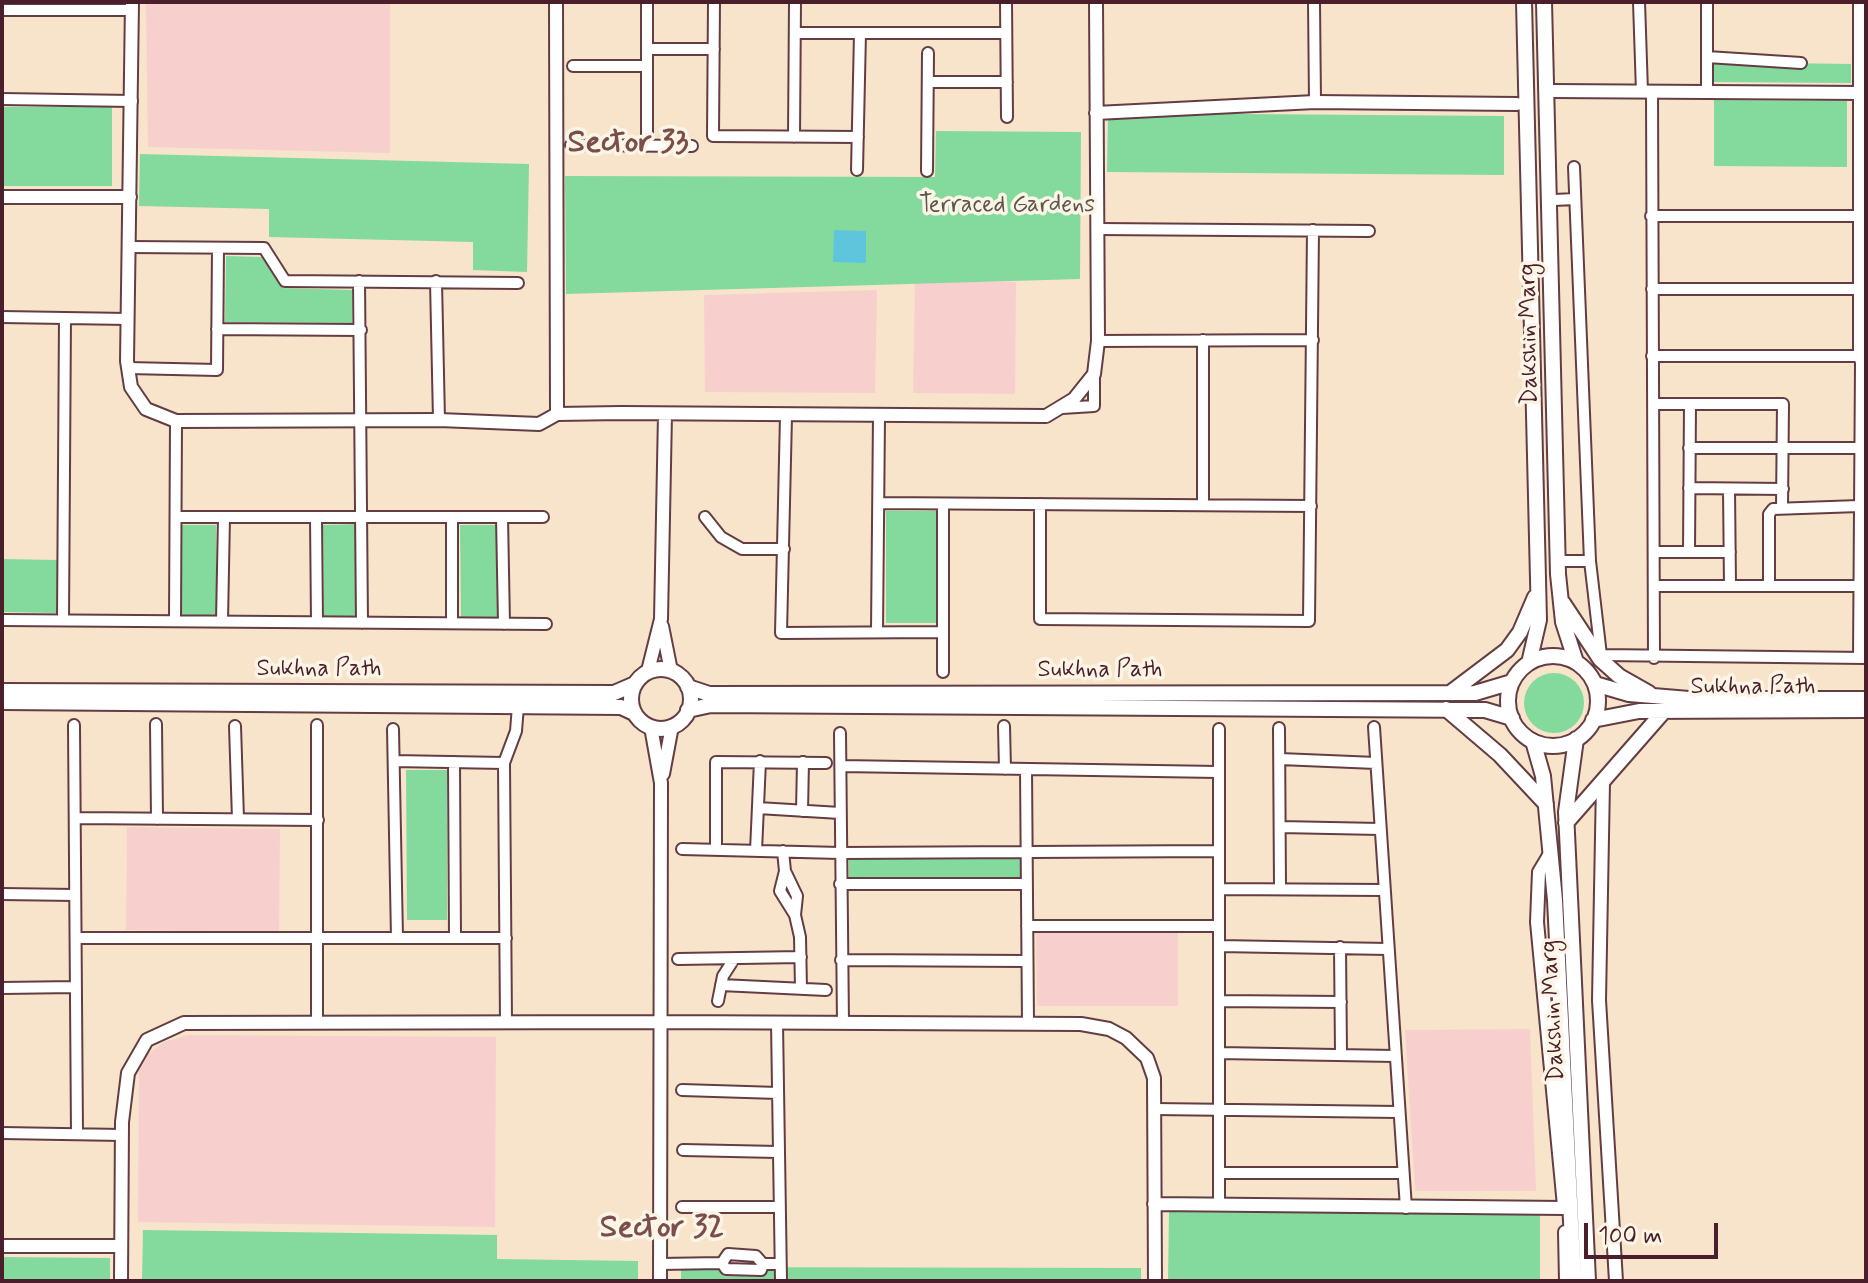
<!DOCTYPE html>
<html>
<head>
<meta charset="utf-8">
<style>
  body { margin:0 }
  #map { position:relative; width:1868px; height:1283px; overflow:hidden; background:#f7e4cb; font-family:Mynerve,sans-serif }
  canvas { display:block }
  .frame { position:absolute; inset:0; border:4px solid #4a1f2b; pointer-events:none }
  .scale { position:absolute; left:1584px; top:1223px; width:134px; height:36px; box-sizing:border-box; border:4px solid #4a1f2b; border-top:0; padding-left:10px; font-size:24px; line-height:28px; white-space:nowrap; color:#4a1f2b; -webkit-text-stroke:6px #fcf5e5; paint-order:stroke }
</style>
</head>
<body>
<div id="map">
<canvas width="1868" height="1283"></canvas>
<div class="frame"></div>
<div class="scale">100 m</div>
</div>
<script>
const context = document.querySelector('canvas').getContext('2d');
context.lineJoin = 'round';
function fill(path, color) { context.fillStyle = color; context.fill(path, 'evenodd'); }
const poly = rows => new Path2D(rows.map(r => 'M' + r).join(''));
function strokePath(path, color, width, dash) { context.strokeStyle = color; context.lineWidth = width; context.lineCap = dash ? 'butt' : 'round'; context.setLineDash(dash || []); context.stroke(path); }
function label(font, color, halo, rows, align = 'center') {
  context.font = font + ' Mynerve,sans-serif'; context.lineWidth = 7; context.setLineDash([]); context.textBaseline = 'middle'; context.strokeStyle = halo; context.fillStyle = color; for (const [text, x, y, turn = 0] of rows) {
    context.save(); context.translate(x, y); context.rotate((+turn || 0) * Math.PI / 180); context.textAlign = isNaN(turn) ? turn : align; if (halo) context.strokeText(text, 0, 0); context.fillText(text, 0, 0); context.restore();
  }
}
fill(poly([
  [146,2,390,2,390,153,148,147],
  [915,282,1016,282,1015,394,913,393],
  [877,290,875,393,705,392,704,295],
  [127,827,280,829,279,932,126,930],
  [1036,929,1178,930,1178,1006,1037,1006],
  [1530,1029,1536,1191,1415,1191,1405,1030],
  [188,1035,496,1037,495,1227,138,1222,139,1071,148,1054,164,1042]
]), '#f7d0cd');
fill(poly([
  [1712,62,1851,64,1851,83,1711,82],
  [1714,100,1847,101,1847,167,1714,166],
  [2,107,112,107,112,186,2,186],
  [1108,113,1504,116,1504,175,1107,172],
  [936,131,1081,132,1080,279,566,294,565,176,935,177],
  [140,154,529,164,527,272,473,270,473,242,269,237,269,209,139,206],
  [226,256,262,257,282,288,352,290,352,323,225,322],
  [886,511,936,511,936,623,886,623],
  [359,524,359,617,324,617,323,525],
  [181,525,216,525,217,617,182,617],
  [460,525,496,525,497,617,461,618],
  [2,559,57,560,57,613,2,612],
  '1524 703a30 30 0 1 1 60 0a30 30 0 1 1-60 0Z',
  [406,770,447,770,447,920,407,920],
  [1021,858,1022,879,849,880,849,859],
  [1169,1212,1540,1214,1540,1281,1168,1281],
  [143,1230,497,1235,497,1259,638,1261,638,1281,142,1281],
  [2,1257,110,1258,110,1281,2,1281],
  [681,1267,1141,1268,1141,1281,681,1281]
]), '#84da9d');
fill(poly([
  [834,230,866,231,866,263,833,262]
]), '#5fc5dc');
const minor = poly([
  [714,2,713,136,858,137],
  [1006,2,1007,117],
  [1314,2,1315,102],
  [1639,2,1642,92],
  [2,10,132,10],
  [795,33,1006,33],
  [647,49,714,49],
  [1707,57,1801,63],
  [573,66,647,66],
  [928,82,1007,82],
  [1652,92,1654,658],
  [1707,92,1707,2],
  [2,99,132,101],
  [794,137,795,2],
  [571,145,692,146],
  [647,146,647,2],
  [1574,167,1590,561,1601,655,1866,658],
  [857,170,860,33],
  [927,171,928,53],
  [1554,200,1575,199],
  [1651,216,1866,216],
  [1098,229,1369,231],
  [129,247,264,248,285,281,518,283],
  [359,281,362,623],
  [436,281,439,420],
  [1652,289,1860,289],
  [2,317,128,319],
  [217,329,361,330],
  [1203,340,1203,505],
  [1098,341,1313,340],
  [1652,356,1864,356],
  [128,368,217,370,218,248],
  [1654,404,1783,404,1782,507],
  [1062,408,1094,406,1094,374],
  [786,416,781,633,943,632],
  [1689,448,1858,448],
  [1689,488,1783,489],
  [1729,489,1730,586],
  [879,503,1311,506],
  [943,504,943,672],
  [1040,504,1040,619,1309,621,1313,230],
  [176,517,543,517],
  [316,517,317,622],
  [452,517,452,623],
  [502,517,504,624],
  [705,517,721,537,742,549,784,549],
  [1654,552,1730,552],
  [1689,552,1690,404],
  [1557,561,1590,561],
  [1654,586,1864,586],
  [1769,586,1769,514,1773,509,1859,506],
  [2,620,546,624],
  [63,620,65,318],
  [175,621,176,421],
  [222,621,224,517],
  [877,631,879,416],
  [1859,658,1861,363],
  [156,724,157,819],
  [74,725,77,1134],
  [317,725,317,1023],
  [235,726,238,819],
  [1004,726,1005,769],
  [1374,727,1406,1208],
  [1279,728,1280,888],
  [393,729,397,938],
  [840,733,843,1023],
  [1280,759,1376,763],
  [394,761,504,763],
  [454,762,455,938],
  [841,766,1218,772],
  [1026,769,1028,1024],
  [758,808,840,813],
  [802,811,803,762],
  [76,818,318,820],
  [1280,827,1380,829],
  [682,849,840,853,1218,851],
  [716,849,716,762,826,763],
  [756,851,760,761],
  [783,851,785,871,797,896,795,915],
  [785,871,780,891,795,915,800,937,801,989],
  [840,884,1026,884],
  [1219,889,1384,890],
  [2,894,75,895],
  [1027,926,1218,926],
  [76,938,506,938],
  [1219,946,1388,949],
  [1340,947,1341,1054],
  [678,959,801,957],
  [841,960,1027,961],
  [721,985,826,990],
  [2,988,75,987],
  [718,1001,723,976,734,959],
  [1219,1001,1341,1002],
  [506,1023,504,763,516,731,518,706],
  [777,1023,781,1281],
  [1219,1053,1395,1056],
  [682,1090,778,1093],
  [1154,1109,1399,1112],
  [2,1133,122,1135],
  [683,1150,778,1152],
  [1219,1173,1402,1173],
  [1219,1205,1219,729],
  [682,1207,778,1207],
  [722,1263,726,1269,761,1270,763,1264],
  [660,1264,722,1263,728,1254,756,1256,763,1264,780,1264]
]);
const tertiary = poly([
  [132,2,127,361,131,387,146,409,176,421,439,420,539,424,557,414,621,413,1046,416,1074,399,1094,374,1098,341,1096,2],
  [556,2,557,414],
  [1860,2,1860,356,1866,374],
  [1552,91,1861,93],
  [1096,113,1315,102,1517,104],
  [2,197,130,197],
  [662,626,671,671],
  [648,671,661,619,665,414],
  [651,727,661,783,660,1281],
  [663,774,672,726],
  [1603,782,1599,1000,1616,1281],
  [1551,852,1539,872,1537,922,1564,1206],
  [1154,1204,1564,1208],
  [1565,1232,1566,1281],
  [2,1246,121,1246],
  [121,1281,122,1122,128,1073,147,1040,184,1023,661,1022,1081,1024,1109,1029,1126,1038,1147,1058,1154,1078,1155,1281]
]);
const secondary = poly([
  [1524,2,1539,620,1529,663],
  [1544,2,1558,574,1563,622,1576,662],
  [1563,603,1600,659,1619,676,1649,693],
  '1508 701a45 45 0 1 1 90 0a45 45 0 1 1-90 0Z',
  '631 699a30 30 0 1 1 60 0a30 30 0 1 1-60 0Z',
  [1595,684,1629,694,1689,699,1866,699],
  [688,687,709,694,1475,693,1512,682],
  [2,691,614,693,635,684],
  [1450,693,1507,650,1520,632,1535,597],
  [2,702,621,707,634,713],
  [1446,709,1500,755,1546,804],
  [688,710,711,705,1485,710,1512,718],
  [1593,720,1639,711,1866,710],
  [1576,739,1566,812,1588,1281],
  [1533,741,1543,776,1555,900,1574,1281],
  [1566,823,1665,710]
]);
strokePath(minor, '#643d43', 14);
strokePath(tertiary, '#643d43', 16);
strokePath(secondary, '#643d43', 18);
strokePath(minor, '#fff', 10);
strokePath(tertiary, '#fff', 12);
strokePath(secondary, '#fff', 14);
label('24px', '#5b574d', '#fcf5e5', [
  ["Terraced Gardens",1007,206]
]);
label('24px', '#4a1f2b', '#fcf5e5', [
  ["Dakshin Marg",1530,334,-91],
  ["Sukhna Path",319,670],
  ["Sukhna Path",1100,671],
  ["Sukhna Path",1753,688],
  ["Dakshin Marg",1554,1011,-93]
]);
label('bold 32px', '#7b4e4e', '#fcf5e5', [
  ["Sector 33",628,144],
  ["Sector 32",662,1229]
]);
</script>
</body>
</html>
